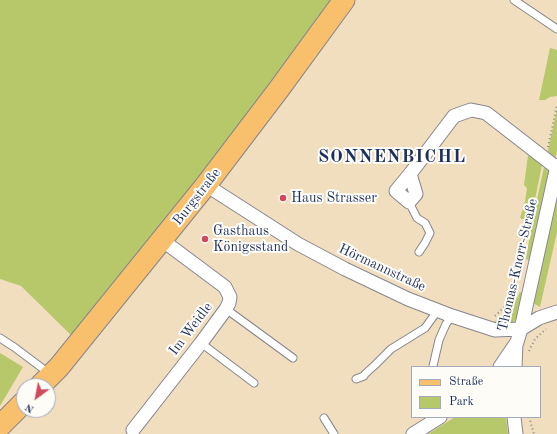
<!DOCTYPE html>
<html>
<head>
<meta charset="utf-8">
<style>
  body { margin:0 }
  #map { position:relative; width:557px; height:434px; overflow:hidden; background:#f1debe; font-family:"Old Standard TT",serif }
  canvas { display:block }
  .legend { position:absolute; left:411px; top:366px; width:130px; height:52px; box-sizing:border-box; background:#fdfcf7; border:1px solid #a3aaba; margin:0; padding:5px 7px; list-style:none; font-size:12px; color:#1b2f5e }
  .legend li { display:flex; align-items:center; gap:8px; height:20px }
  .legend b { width:20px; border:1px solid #a3aaba }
  .north { position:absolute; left:16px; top:378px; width:40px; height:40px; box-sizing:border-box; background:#fdfcf7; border:1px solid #a3aaba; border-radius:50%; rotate:212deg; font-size:11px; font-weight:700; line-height:16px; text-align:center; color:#1b2f5e }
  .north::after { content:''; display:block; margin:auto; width:14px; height:18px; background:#d1495b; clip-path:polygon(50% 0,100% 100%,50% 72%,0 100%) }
</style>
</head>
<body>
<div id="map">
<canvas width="557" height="434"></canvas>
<ul class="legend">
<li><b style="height:5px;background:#f8bf6c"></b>Straße</li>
<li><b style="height:11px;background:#b7c86b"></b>Park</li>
</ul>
<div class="north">N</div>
</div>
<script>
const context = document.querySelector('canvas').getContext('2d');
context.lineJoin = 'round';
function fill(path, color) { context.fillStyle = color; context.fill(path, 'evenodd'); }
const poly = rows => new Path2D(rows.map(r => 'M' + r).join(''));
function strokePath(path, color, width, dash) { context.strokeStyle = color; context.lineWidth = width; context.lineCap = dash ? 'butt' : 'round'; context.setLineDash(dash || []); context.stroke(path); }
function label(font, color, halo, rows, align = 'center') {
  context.font = font + ' "Old Standard TT",serif'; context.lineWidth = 4; context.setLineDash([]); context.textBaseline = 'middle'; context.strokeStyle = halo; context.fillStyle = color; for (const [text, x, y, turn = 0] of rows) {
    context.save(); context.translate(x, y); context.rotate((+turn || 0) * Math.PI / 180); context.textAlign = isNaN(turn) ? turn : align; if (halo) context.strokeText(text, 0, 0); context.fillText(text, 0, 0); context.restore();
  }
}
fill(poly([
  [0,0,344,0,79,343,21,286,0,279],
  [550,48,557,50,557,96,550,97,545,100,539,100],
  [557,109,557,150,555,160,547,155],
  [528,155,542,165,534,204,528,221,520,218,525,202,527,188,524,185],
  [544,167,553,175,533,262,526,259,532,223],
  [557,190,557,232,540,307,533,303,532,298],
  [520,292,522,293,520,304,517,316,514,322,509,325,492,324,504,313,515,302],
  [0,353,23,367,0,406],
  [455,417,506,417,508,434,428,434]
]), '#b7c86b');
const service = poly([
  [514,0,557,29],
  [409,202,417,218,425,223,430,233,425,243,419,252],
  [226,309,293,358],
  [0,338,14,347,50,374],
  [201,343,254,383],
  [433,366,439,340,446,324,452,316],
  [356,379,364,376,365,374,375,365,391,349,425,328,438,310],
  [324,418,334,434]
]);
const minor = poly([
  [410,174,416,194,409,202,396,191,410,174,454,116,471,110,486,113,557,168],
  [206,185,298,244,345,269,408,299,452,316,495,330,521,329,539,318,557,312],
  [500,367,517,342,521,329,557,166],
  [515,367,516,344],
  [514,417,516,434],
  [133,430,201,343,226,309,229,303,230,297,225,287,162,240],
  [413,434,440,417]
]);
const primary = poly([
  [40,386,59,367,206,185,279,89,344,0],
  [0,426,24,402]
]);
strokePath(service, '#86868e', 9);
strokePath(minor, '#86868e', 15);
strokePath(primary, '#86868e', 23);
strokePath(poly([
  [548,147,557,105],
  [495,316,515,297],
  [529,351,535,339,546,329],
  [529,417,534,434]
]), '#86868e', 2, [1, 3]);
strokePath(service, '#fff', 7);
strokePath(minor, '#fff', 13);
strokePath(primary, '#f8bf6c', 21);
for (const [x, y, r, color] of [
  [283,198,4,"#d1495b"],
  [205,239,4,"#d1495b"]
]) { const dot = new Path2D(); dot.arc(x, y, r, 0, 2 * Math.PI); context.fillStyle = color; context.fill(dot); strokePath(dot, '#fdfcf7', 1.5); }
label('14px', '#1b2f5e', '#fdfcf7', [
  ["Burgstraße",197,197,-52],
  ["Thomas-Knorr-Straße",518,265,-77],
  ["Hörmannstraße",382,268,25],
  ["Im Weidle",191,329,-53]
]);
label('14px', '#1b2f5e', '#fdfcf7', [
  ["Haus Strasser",291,198],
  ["Gasthaus",213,231],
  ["Königsstand",213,247]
], 'left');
context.letterSpacing = '1px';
label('bold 18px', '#1b2f5e', '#fdfcf7', [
  ["SONNENBICHL",392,157]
]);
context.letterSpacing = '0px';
</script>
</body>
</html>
